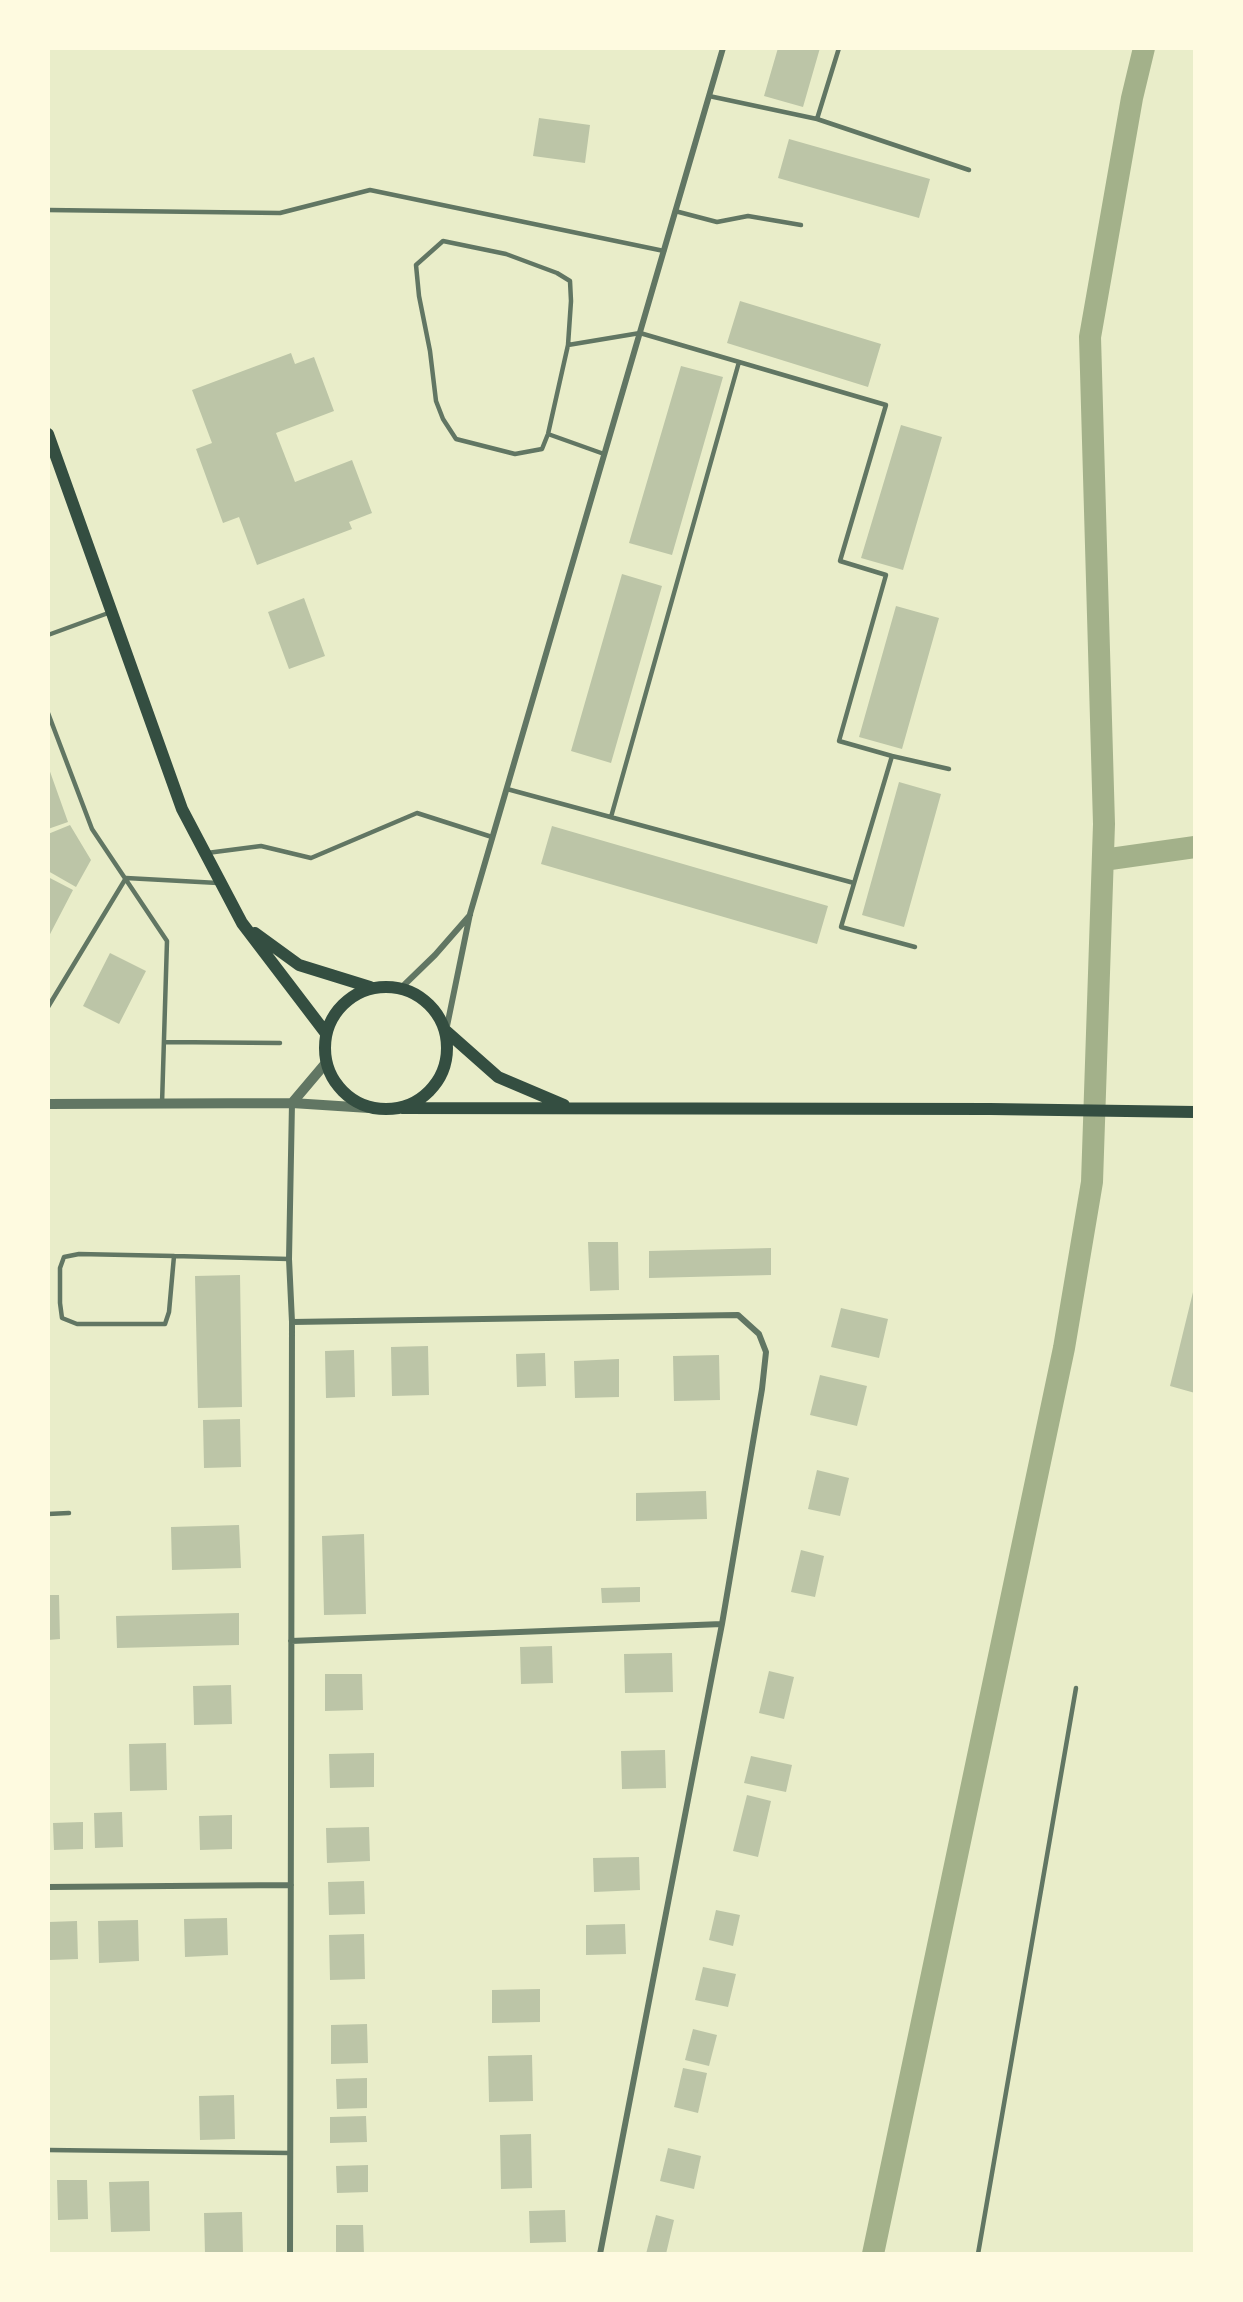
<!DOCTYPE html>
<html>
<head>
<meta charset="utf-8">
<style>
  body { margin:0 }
  #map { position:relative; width:1243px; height:2302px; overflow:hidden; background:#e9edc9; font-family:"IBM Plex Serif",serif }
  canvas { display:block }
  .frame { position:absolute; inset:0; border:50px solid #fefae0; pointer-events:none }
</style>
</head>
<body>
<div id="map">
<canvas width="1243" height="2302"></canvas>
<div class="frame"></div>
</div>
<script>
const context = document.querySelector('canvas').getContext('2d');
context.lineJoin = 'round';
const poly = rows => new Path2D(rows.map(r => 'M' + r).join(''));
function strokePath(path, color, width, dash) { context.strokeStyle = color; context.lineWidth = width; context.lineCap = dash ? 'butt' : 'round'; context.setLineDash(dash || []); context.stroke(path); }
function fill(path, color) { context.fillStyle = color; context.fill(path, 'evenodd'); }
strokePath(poly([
  [1103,860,1195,847],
  [873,2254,1064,1348,1092,1182,1104,824,1090,337,1132,98,1144,48]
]), '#a3b18a', 22);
fill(poly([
  [778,48,820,48,803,107,764,96],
  [539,118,590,125,585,163,533,156],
  [789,139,930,179,919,218,778,178],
  [740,301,881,344,868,387,727,343],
  [291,353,295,364,314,357,334,411,276,433,295,482,352,460,372,513,349,522,352,529,257,565,239,517,223,523,196,449,212,443,192,390],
  [681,366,723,377,672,555,629,543],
  [901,425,942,437,903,570,861,558],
  [622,574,662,586,611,763,571,751],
  [304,598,325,656,289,669,268,612],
  [896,606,939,618,902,749,859,737],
  [48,766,68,822,48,829],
  [899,782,941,794,904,927,862,915],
  [70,825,91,860,76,887,48,871,48,834],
  [552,826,828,906,817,944,541,864],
  [48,877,73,890,48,938],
  [110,953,146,971,119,1024,83,1006],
  [588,1242,618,1242,619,1290,590,1291],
  [771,1248,771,1275,649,1278,649,1251],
  [240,1275,242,1407,198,1408,195,1276],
  [1194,1288,1195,1288,1195,1393,1170,1386],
  [841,1308,888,1319,879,1358,831,1347],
  [428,1346,429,1395,392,1396,391,1347],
  [354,1350,355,1397,326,1398,325,1351],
  [545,1353,546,1386,517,1387,516,1354],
  [719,1355,720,1400,674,1401,673,1356],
  [619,1359,619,1397,575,1398,574,1361],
  [820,1375,867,1386,857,1426,810,1415],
  [240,1419,241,1467,204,1468,203,1420],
  [817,1470,849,1478,840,1516,808,1509],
  [706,1491,707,1519,636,1521,636,1493],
  [239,1525,241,1568,172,1570,171,1527],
  [364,1534,366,1614,324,1615,322,1536],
  [801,1550,824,1556,815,1597,791,1592],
  [640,1587,640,1602,602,1603,601,1588],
  [48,1595,59,1595,60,1639,48,1640],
  [239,1613,239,1645,117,1648,116,1616],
  [552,1646,553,1683,521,1684,520,1647],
  [672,1653,673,1692,625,1693,624,1654],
  [769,1671,794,1677,784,1719,759,1713],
  [325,1674,362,1674,363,1710,325,1711],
  [231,1685,232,1724,194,1725,193,1686],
  [166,1743,167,1790,130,1791,129,1744],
  [665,1750,666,1788,622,1789,621,1751],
  [374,1753,374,1787,330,1788,329,1754],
  [751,1756,792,1765,786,1792,744,1783],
  [747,1795,771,1801,758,1857,733,1851],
  [122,1812,123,1847,95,1848,94,1813],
  [232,1815,232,1849,200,1850,199,1816],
  [83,1822,83,1849,54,1850,53,1823],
  [369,1827,370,1861,327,1863,326,1828],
  [639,1857,640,1890,594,1892,593,1858],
  [364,1881,365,1914,329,1915,328,1882],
  [716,1910,740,1915,733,1946,709,1940],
  [227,1918,228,1955,185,1957,184,1919],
  [138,1920,139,1961,99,1963,98,1921],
  [77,1921,78,1959,50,1960,49,1922],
  [625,1924,626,1954,586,1955,586,1925],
  [364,1934,365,1979,330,1980,329,1935],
  [703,1967,736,1974,728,2007,695,2000],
  [540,1989,540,2022,492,2023,492,1990],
  [367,2024,368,2063,331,2064,331,2025],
  [693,2029,717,2035,709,2066,685,2060],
  [532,2055,533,2101,489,2102,488,2056],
  [683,2068,707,2073,698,2113,674,2107],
  [367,2078,367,2108,337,2109,336,2079],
  [234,2095,235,2139,200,2140,199,2096],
  [366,2116,367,2142,330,2143,330,2117],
  [531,2134,532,2188,501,2189,500,2135],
  [668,2148,701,2156,694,2189,660,2181],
  [368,2165,368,2192,337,2193,336,2166],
  [57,2180,87,2180,88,2219,58,2220],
  [149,2181,150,2231,111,2232,109,2182],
  [565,2210,566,2242,530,2243,529,2211],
  [242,2212,243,2253,205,2254,204,2213],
  [656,2215,674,2220,666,2254,646,2254],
  [336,2225,363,2225,364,2254,336,2254]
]), '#bcc5a7');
strokePath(poly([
  [709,96,817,119,969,170],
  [817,119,839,48],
  [48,210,280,213,370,190,664,251],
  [675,211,717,222,748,216,801,225],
  [568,345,571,301,570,281,557,273,506,254,443,241,416,265,419,296,430,351,436,401,443,419,456,439,515,454,542,449,548,434,568,345,640,333,886,405,840,561,886,575,839,741,892,756,841,927,915,947],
  [548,434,604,454],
  [48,635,111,612],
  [48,713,92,829,167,941,162,1104],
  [892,756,949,769],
  [507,789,854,883],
  [611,817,739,362],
  [207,853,261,846,311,858,417,813,492,837],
  [48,1007,126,878,218,883],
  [164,1042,280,1043],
  [174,1256,169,1312,165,1324,77,1324,62,1318,60,1303,60,1268,64,1257,79,1254,174,1256,289,1259],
  [48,1514,69,1513],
  [48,2150,290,2153],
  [978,2254,1076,1688]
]), '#617663', 4.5);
strokePath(poly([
  [402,987,435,955,470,915],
  [446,1031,470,914,723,48],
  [292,1322,738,1315,759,1334,766,1352,762,1389,722,1624,600,2254],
  [291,1641,722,1624],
  [48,1887,291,1885],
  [290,2254,292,1322,289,1259,292,1103]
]), '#617663', 6);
strokePath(poly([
  [292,1103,325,1064],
  [48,1104,292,1103,369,1108]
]), '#617663', 10);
strokePath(poly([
  [48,434,182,809,242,923,325,1032],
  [255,933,299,965,370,987],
  '325 1048a61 61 0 1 1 122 0a61 61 0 1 1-122 0Z',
  [446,1031,498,1077,564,1105],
  [402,1108,990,1109,1195,1112]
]), '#344e41', 12);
</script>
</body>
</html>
